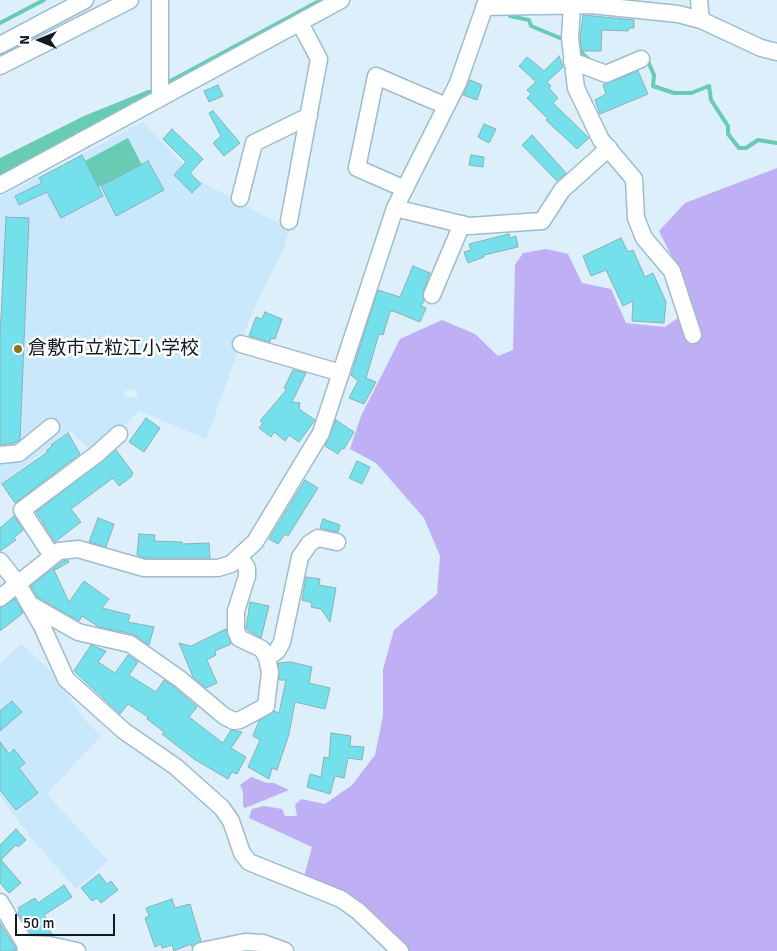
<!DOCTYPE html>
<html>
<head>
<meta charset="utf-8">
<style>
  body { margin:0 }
  #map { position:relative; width:777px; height:951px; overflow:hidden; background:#dceffa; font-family:Signika,sans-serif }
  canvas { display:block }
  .north { position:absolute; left:15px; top:15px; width:50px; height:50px; -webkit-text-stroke:4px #fff; paint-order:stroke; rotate:270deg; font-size:14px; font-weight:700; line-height:20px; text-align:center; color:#101b22 }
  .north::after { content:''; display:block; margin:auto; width:18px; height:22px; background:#101b22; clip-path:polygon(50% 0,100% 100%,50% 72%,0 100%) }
  .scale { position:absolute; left:15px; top:914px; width:100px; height:22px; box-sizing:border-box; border:2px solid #101b22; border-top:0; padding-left:6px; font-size:15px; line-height:18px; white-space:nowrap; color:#101b22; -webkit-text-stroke:4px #fff; paint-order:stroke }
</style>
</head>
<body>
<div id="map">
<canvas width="777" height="951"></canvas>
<div class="north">N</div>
<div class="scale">50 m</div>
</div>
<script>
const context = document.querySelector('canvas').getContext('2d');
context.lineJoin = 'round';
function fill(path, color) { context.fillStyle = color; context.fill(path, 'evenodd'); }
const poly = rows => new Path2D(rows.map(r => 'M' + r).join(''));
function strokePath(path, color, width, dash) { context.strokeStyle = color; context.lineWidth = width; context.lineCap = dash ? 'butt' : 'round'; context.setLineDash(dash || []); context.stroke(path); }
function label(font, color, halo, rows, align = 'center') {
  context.font = font + ' Signika,"Noto Sans JP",sans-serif'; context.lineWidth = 5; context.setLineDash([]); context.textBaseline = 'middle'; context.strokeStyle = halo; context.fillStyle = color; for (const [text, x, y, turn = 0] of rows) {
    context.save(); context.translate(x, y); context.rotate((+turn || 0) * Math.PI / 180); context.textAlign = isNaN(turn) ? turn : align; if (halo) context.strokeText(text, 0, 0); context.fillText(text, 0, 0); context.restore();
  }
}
fill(poly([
  [143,122,198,180,289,229,283,250,251,315,206,439,140,411,93,453,69,430,0,486,0,449,14,450,14,442,20,442,29,219,6,215,4,270,0,270,0,197],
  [182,166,201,184,193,193,174,175],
  [136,389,138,396,125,398,124,391],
  [21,644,49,669,86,721,101,736,47,794,108,861,76,889,32,839,0,796,0,664]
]), '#c9e8fb');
fill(poly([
  [777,168,777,951,398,951,304,877,312,847,249,818,252,809,264,806,282,809,285,816,297,816,295,805,301,799,325,804,352,785,375,755,383,716,383,669,394,630,437,594,440,556,424,518,376,463,350,449,361,416,400,339,442,320,475,334,498,356,513,350,515,265,523,253,546,249,568,254,582,283,611,289,626,323,665,327,691,309,677,267,659,231,685,203],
  [251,777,267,783,274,783,289,790,245,808,243,806,243,792,240,785]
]), '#bfaff5');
fill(poly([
  [148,90,153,90,150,95,137,102,0,175,0,158,84,116],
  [128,138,142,165,98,187,85,161]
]), '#68ccb5');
strokePath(poly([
  [510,16,529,20,531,26,560,38],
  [0,23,44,0],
  [577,49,592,62],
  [647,59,654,75,653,86,674,93,691,93,709,86,711,100,728,126,728,134,739,148,746,148,758,140,777,143],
  [165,84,321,0]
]), '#68ccb5', 4);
const building = poly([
  [583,15,634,20,634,28,629,28,628,31,602,30,601,51,582,51,580,38,583,15],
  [559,56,563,67,547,82,551,86,549,88,558,98,553,103,589,138,577,149,546,120,548,119,527,98,531,94,527,90,536,82,519,66,527,57,544,71,559,56],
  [638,71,648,94,600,114,595,100,606,94,603,85,638,71],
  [470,80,482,85,477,100,463,95,470,80],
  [218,85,223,96,209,102,204,91,218,85],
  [213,111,240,143,224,156,213,143,221,136,209,113,213,111],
  [484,124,496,129,489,143,478,137,484,124],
  [172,129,203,159,190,173,201,184,192,193,174,175,186,162,163,139,172,129],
  [532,135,566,173,557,181,522,145,532,135],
  [82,155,103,196,61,218,47,192,19,205,15,196,42,183,39,178,82,155],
  [471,155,484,157,483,167,469,165,471,155],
  [148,161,164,190,116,216,101,186,148,161],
  [6,217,29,218,20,440,14,443,0,445,0,336,6,217],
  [509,234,510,238,516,236,518,247,484,255,484,257,468,263,464,252,471,250,469,244,509,234],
  [621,238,628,252,633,250,645,277,653,273,666,302,664,323,632,321,633,301,623,306,606,270,591,276,583,256,621,238],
  [413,266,430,273,423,292,424,301,421,306,426,308,420,322,393,311,390,312,383,335,379,334,366,378,376,382,364,404,349,398,358,381,351,375,378,290,400,297,413,266],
  [265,312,282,319,275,339,271,338,270,342,249,336,256,317,262,319,265,312],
  [293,370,306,373,292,402,300,403,299,409,315,420,299,442,289,435,285,441,274,432,271,437,259,428,263,423,260,421,287,389,284,388,293,370],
  [146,418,160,428,144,452,129,442,146,418],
  [336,420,354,432,344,449,342,448,338,454,325,446,336,420],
  [68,433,80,454,15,503,2,484,49,451,46,451,53,445,51,445,68,433],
  [116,450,133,473,131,477,119,486,113,478,71,509,81,522,55,542,36,512,116,450],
  [357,461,370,467,362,484,349,478,357,461],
  [305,480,318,488,288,536,285,534,278,544,269,539,305,480],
  [14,516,23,530,14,538,16,540,0,551,0,528,14,516],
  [98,518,114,524,106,547,89,542,98,518],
  [323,519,340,525,338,532,320,528,323,519],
  [139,534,155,535,154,541,182,542,182,544,209,543,210,558,145,558,137,555,139,534],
  [68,560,69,562,55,570,54,568,63,561,68,560],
  [53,568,69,602,84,581,109,599,102,608,130,615,128,622,154,627,149,645,133,634,99,627,82,616,79,621,37,597,31,586,53,568],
  [306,577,320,579,319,585,336,588,330,622,321,609,311,607,312,603,302,600,306,577],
  [15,599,23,613,0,631,0,608,15,599],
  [250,602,269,606,261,638,246,629,250,602],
  [226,629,231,644,215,651,216,655,207,660,217,683,206,688,193,677,179,643,191,646,226,629],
  [91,645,106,651,98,662,115,673,128,655,138,662,129,675,156,692,164,680,174,687,197,707,189,717,223,743,231,730,242,732,231,748,246,757,237,774,232,772,228,779,194,759,162,734,164,732,147,719,148,717,128,704,120,714,74,671,91,645],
  [291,662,312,667,309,683,330,688,325,709,295,702,289,734,277,770,272,768,269,779,248,767,260,740,253,736,259,721,274,711,279,713,286,680,279,680,278,663,291,662],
  [12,701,22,712,0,731,0,711,12,701],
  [331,733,351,736,350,746,364,747,362,760,348,758,344,778,335,776,330,794,307,787,310,774,321,777,324,757,329,758,331,733],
  [0,742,9,754,14,749,25,763,19,768,38,793,16,810,0,790,0,742],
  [16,829,26,840,18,847,16,845,1,860,21,883,9,893,0,883,0,845,16,829],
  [99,874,107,884,111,881,118,890,101,903,97,898,92,901,81,888,99,874],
  [64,885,72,897,44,915,51,926,48,928,52,934,31,934,18,912,20,911,18,908,35,898,38,903,64,885],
  [172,899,175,908,190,904,201,941,192,947,191,944,174,951,172,945,162,948,161,944,155,947,145,918,149,916,146,908,172,899],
  [0,923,15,947,16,951,0,951,0,923]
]);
fill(building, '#74e0ec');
strokePath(building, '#8ab1b5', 1);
const minor = poly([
  [160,0,160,98],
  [699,0,701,20],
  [572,5,570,38,576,88,601,140,634,179,636,218,644,238,672,271,693,335],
  [484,7,591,5,678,14,701,20,761,48,777,52],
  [0,45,85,0],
  [572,61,606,74,641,59],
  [0,66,130,0],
  [0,185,341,0],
  [405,189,357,168,376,76,446,106],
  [240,198,254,143,309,116],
  [395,208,469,226,542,221,562,190,609,148],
  [289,221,319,59,300,23],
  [432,295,462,224],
  [241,344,341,373],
  [0,455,19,453,51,427],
  [52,556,22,510,97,454,119,434],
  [0,561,18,584,42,626,66,679,124,731,176,767,222,808,231,821,242,853,249,862,341,899,358,911,400,951],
  [0,598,59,551,78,549,144,568,218,568,231,564,255,542,321,433,395,208,458,83,487,0],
  [31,605,78,632,130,644,180,679,224,716,234,721,240,720,266,706,270,672,267,658,262,649,239,638,236,631,236,611,247,576,247,568,240,557],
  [267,658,277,651,282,642,300,557,310,543,318,538,337,542],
  [0,902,25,944,26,951],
  [25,944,49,945,77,951],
  [201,951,245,942,263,943,285,951]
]);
strokePath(minor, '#9ebcce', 19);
strokePath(minor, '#fff', 16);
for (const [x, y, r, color] of [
  [18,349,5,"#927219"]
]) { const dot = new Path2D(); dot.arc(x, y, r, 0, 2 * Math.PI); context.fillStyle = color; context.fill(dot); strokePath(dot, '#fff', 2); }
label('19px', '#101b22', '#fff', [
  ["倉敷市立粒江小学校",28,349]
], 'left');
</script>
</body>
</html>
